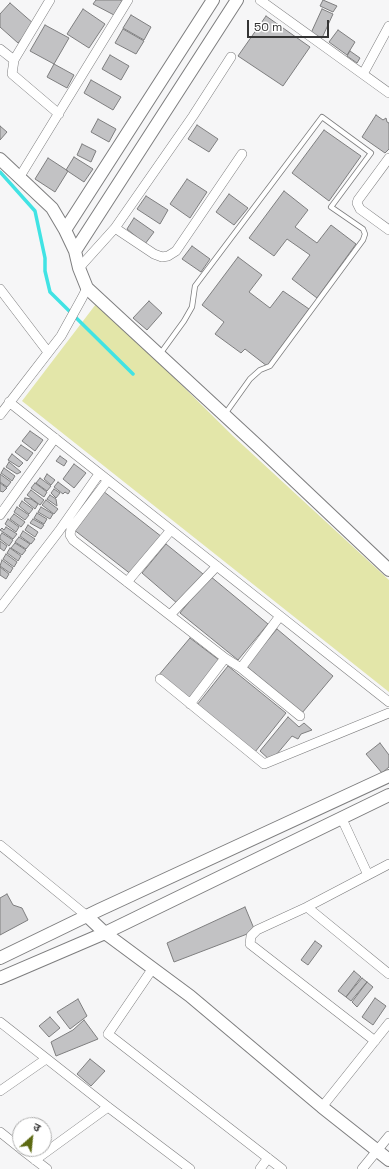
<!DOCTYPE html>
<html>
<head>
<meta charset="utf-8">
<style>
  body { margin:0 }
  #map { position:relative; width:389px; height:1169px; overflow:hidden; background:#f6f6f7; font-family:"Space Grotesk","Noto Sans Devanagari",sans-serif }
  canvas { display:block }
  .north { position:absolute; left:12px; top:1117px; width:40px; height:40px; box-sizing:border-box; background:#fff; border:1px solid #aeaeae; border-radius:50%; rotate:27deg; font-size:11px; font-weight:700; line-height:16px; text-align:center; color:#343434 }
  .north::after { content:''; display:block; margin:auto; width:14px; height:18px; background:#5d6a12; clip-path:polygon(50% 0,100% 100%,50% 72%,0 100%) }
  .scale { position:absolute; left:247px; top:20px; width:82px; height:18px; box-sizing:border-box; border:2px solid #343434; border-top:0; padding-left:5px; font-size:12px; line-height:14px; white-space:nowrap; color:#343434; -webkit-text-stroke:3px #fff; paint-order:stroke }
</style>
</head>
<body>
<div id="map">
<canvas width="389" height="1169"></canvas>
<div class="north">उ</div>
<div class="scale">50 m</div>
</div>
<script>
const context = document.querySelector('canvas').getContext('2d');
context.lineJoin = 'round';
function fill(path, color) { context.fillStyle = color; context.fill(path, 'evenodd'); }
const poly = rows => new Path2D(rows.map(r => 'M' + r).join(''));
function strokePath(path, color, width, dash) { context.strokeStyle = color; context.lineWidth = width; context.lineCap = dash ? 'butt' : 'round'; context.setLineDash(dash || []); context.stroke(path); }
fill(poly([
  [96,304,124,328,233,436,389,580,389,692,22,401]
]), '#e3e6a9');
strokePath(poly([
  [0,172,35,211,45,258,45,271,50,292,133,374]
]), '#41e3e4', 3.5);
const building = poly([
  [96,0,120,0,122,1,114,15,93,4,96,0],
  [323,0,337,6,333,12,320,6,323,0],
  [10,3,34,24,18,43,0,27,0,14,10,3],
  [83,9,105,24,89,48,67,34,83,9],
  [322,9,333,14,322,38,311,33,322,9],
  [131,15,151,27,144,40,123,28,131,15],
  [266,16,310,47,283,86,238,56,266,16],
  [45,25,69,38,54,64,30,51,45,25],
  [123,29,144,41,136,54,115,43,123,29],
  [338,30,355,42,347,55,329,42,338,30],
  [350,51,360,58,357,63,347,56,350,51],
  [110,55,129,66,121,80,102,69,110,55],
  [54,64,74,75,67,88,47,77,54,64],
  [91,80,121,97,113,110,84,93,91,80],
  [376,115,383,120,386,118,387,122,389,123,389,149,385,153,362,137,376,115],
  [98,119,116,129,109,142,91,132,98,119],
  [197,125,218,139,209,152,188,139,197,125],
  [0,126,7,132,0,140,0,126],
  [324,130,361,156,329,201,292,173,324,130],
  [82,144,96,151,91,162,77,155,82,144],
  [74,157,93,169,84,182,66,170,74,157],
  [48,158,68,171,55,192,35,179,48,158],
  [187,179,207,192,190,218,170,204,187,179],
  [284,191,308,210,295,227,317,243,331,225,356,244,317,298,292,279,310,255,287,239,274,256,249,238,284,191],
  [229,194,248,208,234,225,216,212,229,194],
  [146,196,168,210,160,224,137,209,146,196],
  [134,218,154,232,145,244,127,229,134,218],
  [192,246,210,259,201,272,182,259,192,246],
  [238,257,262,275,249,292,270,308,283,291,309,309,267,366,245,349,241,353,215,334,224,322,202,305,238,257],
  [149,301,162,313,147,330,133,318,149,301],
  [30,431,43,440,35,451,22,441,30,431],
  [21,445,33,453,27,461,15,452,21,445],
  [12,454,23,463,19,467,8,460,12,454],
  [60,456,67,461,64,466,56,461,60,456],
  [9,462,21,472,17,474,6,467,9,462],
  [74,464,86,473,74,488,63,479,74,464],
  [4,468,15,476,12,481,1,473,4,468],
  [0,474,11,482,7,487,0,482,0,474],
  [47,474,55,480,51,485,44,479,47,474],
  [40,478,51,486,47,491,36,483,40,478],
  [58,482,70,491,68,494,65,492,63,494,54,487,58,482],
  [0,483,7,488,3,492,0,491,0,483],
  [35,483,47,492,44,497,31,488,35,483],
  [54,489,60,493,56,498,51,493,54,489],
  [31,490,44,500,40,505,27,495,31,490],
  [103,491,162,537,132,575,73,529,103,491],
  [50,495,56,499,57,506,47,499,50,495],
  [25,498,31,499,38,504,35,509,24,500,25,498],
  [46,500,58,509,54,514,42,505,46,500],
  [22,501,33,509,29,514,19,506,22,501],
  [17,507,29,515,25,520,14,512,17,507],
  [41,507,53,514,50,519,38,512,41,507],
  [37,513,47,519,44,524,34,518,37,513],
  [14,514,25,522,21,527,10,519,14,514],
  [8,519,19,527,16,532,5,524,8,519],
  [33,519,44,525,41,529,30,523,33,519],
  [28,525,38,532,35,537,25,530,28,525],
  [6,527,17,534,13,539,0,530,2,528,4,530,6,527],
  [23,531,35,539,31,544,20,536,23,531],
  [2,533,13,540,9,546,0,539,0,536,2,533],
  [19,537,30,544,26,549,15,542,19,537],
  [0,541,7,546,4,551,0,548,0,541],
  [15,543,26,550,22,555,11,548,15,543],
  [166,544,203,574,178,604,142,573,166,544],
  [10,548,21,556,18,561,7,553,10,548],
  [6,554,17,562,14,567,3,559,6,554],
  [2,560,13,568,10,573,0,566,2,560],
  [0,567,9,574,6,579,0,575,0,567],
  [210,576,268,624,238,660,180,613,210,576],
  [277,629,333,676,302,713,246,666,277,629],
  [190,638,219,660,188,700,158,676,190,638],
  [228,666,286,713,255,752,197,705,228,666],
  [288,717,299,727,304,723,312,730,301,734,298,739,292,736,271,761,260,751,288,717],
  [380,743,389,755,389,767,382,773,366,754,380,743],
  [7,894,13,905,22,908,28,920,0,935,0,898,7,894],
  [245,907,255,931,174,962,167,943,245,907],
  [315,941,322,946,308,965,301,960,315,941],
  [354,971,361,977,346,997,338,991,354,971],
  [362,978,367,982,351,1001,346,997,362,978],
  [367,982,373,987,357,1007,352,1002,367,982],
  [375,998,386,1006,373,1025,362,1017,375,998],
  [78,999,87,1016,70,1029,57,1012,78,999],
  [50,1017,60,1028,49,1037,39,1026,50,1017],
  [84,1020,98,1039,56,1056,51,1042,73,1030,84,1020],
  [90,1059,105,1071,91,1086,77,1074,90,1059]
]);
fill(building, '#c2c2c4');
strokePath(building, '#7e7e7f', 1);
const lane = poly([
  [160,354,184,321,192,307,195,286,322,117,371,153,331,207,363,229,365,234,363,240,270,366,260,370,250,379,225,414]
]);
const street = poly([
  [260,0,389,93],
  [0,49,14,60,50,0],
  [14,60,12,74,59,114],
  [363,74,389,26],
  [389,158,358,200,357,203,360,209,389,230],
  [19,178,128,0],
  [115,228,154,254,162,257,168,256,176,251,242,154],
  [79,268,115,228,193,116,231,57],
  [0,289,48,352],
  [9,402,389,702],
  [0,415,61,336,82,298,87,288],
  [108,480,71,529,70,535,73,540,225,658,241,668,300,716],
  [0,515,55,438],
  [127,582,171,530],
  [0,608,59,531,99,474],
  [170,615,217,566],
  [241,668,280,616],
  [160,679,264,764,389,713],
  [190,704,225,658],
  [342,819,368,875],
  [0,845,87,916],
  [389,864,307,907,389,974],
  [307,907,257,930,251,936,250,944,375,1041],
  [153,968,108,1034,282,1169],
  [0,1022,108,1107,190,1169],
  [0,1091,46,1059],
  [322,1107,389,1023],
  [0,1132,20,1148],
  [21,1149,47,1169],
  [35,1160,108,1107],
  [260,1169,268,1158],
  [362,1169,389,1136]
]);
const secondary = poly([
  [0,159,52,208,65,230,75,251,79,268,87,288,260,448,389,570],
  [65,230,213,0],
  [75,251,237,0],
  [87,916,105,933,190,996,322,1107,389,1160],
  [0,958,99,910,389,776],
  [0,978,105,933,389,795]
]);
strokePath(lane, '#7e7e7f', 6);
strokePath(street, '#7e7e7f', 10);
strokePath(secondary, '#7e7e7f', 14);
strokePath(lane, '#fff', 4.5);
strokePath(street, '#fff', 9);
strokePath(secondary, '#fff', 12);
</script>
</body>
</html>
